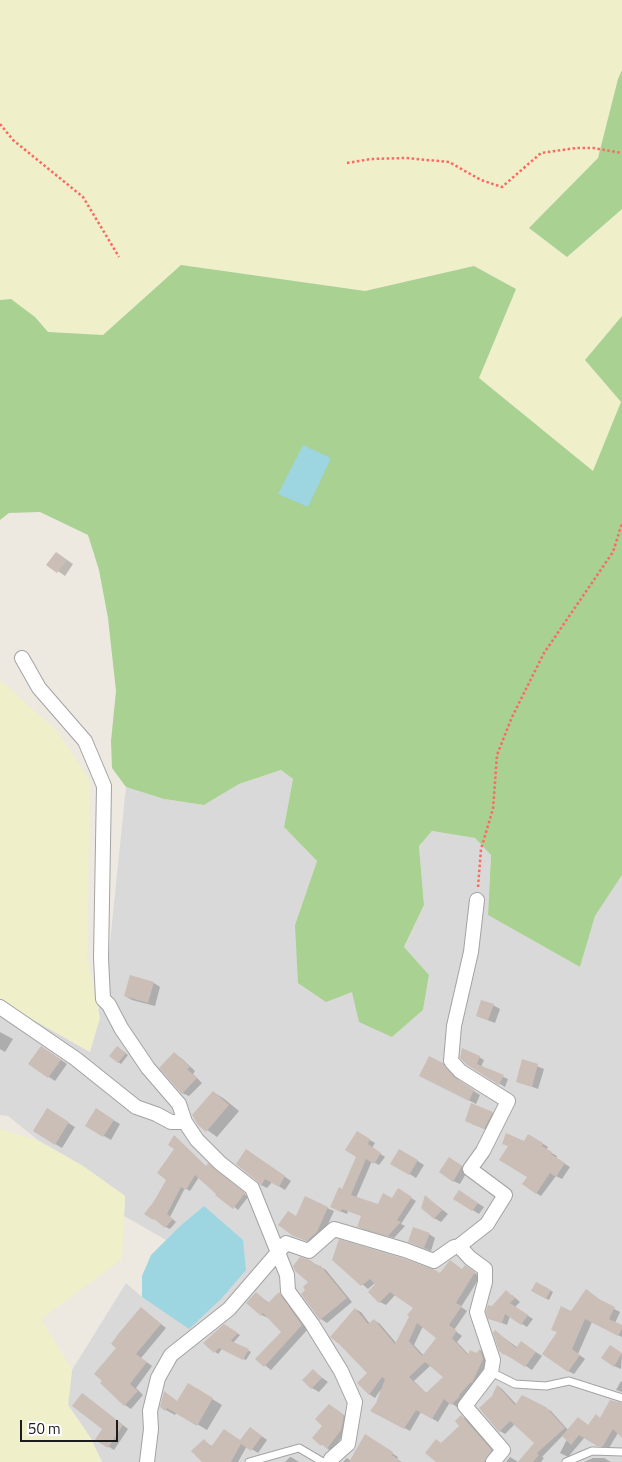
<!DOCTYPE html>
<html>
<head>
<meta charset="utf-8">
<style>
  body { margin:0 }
  #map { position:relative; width:622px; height:1462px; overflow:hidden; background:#eee9e0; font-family:"Titillium Web",sans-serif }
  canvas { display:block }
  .scale { position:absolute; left:20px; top:1420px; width:98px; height:22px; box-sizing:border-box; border:2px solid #1c1c1c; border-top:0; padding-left:6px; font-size:15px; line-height:18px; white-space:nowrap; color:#1c1c1c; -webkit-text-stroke:4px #fff; paint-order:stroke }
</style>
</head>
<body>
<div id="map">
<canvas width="622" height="1462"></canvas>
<div class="scale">50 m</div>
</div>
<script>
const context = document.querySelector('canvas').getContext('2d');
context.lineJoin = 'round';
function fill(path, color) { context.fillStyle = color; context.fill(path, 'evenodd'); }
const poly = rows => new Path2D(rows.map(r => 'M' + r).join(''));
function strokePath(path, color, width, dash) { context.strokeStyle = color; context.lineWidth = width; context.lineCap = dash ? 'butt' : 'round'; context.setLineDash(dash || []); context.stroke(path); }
fill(poly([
  [281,770,293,779,284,827,317,861,295,925,392,1037,423,1010,429,975,404,948,424,905,419,846,432,831,475,838,491,854,488,915,580,967,595,916,622,875,622,1462,102,1462,90,1437,68,1405,72,1370,126,1283,142,1297,189,1328,204,1206,180,1226,166,1240,124,1216,125,1196,83,1166,39,1141,8,1116,0,1115,0,1006,10,1006,90,1052,108,962,126,787,164,799,204,805,239,784]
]), '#dad9d9');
fill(poly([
  [0,0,622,0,622,70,618,79,598,158,529,228,567,257,622,209,622,316,585,360,622,402,593,472,479,378,516,289,474,266,365,291,181,265,103,335,48,332,35,317,11,299,0,300],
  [0,680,58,732,90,781,87,957,100,1018,90,1052,0,1001],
  [0,1129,39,1141,83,1166,125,1196,122,1259,41,1319,72,1370,68,1405,90,1437,102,1462,0,1462]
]), '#efefca');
fill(poly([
  [622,70,622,209,567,257,529,228,598,158,618,79],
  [181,265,365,291,474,266,516,289,479,378,593,471,621,402,585,360,622,316,622,875,595,916,580,967,488,915,491,855,475,838,432,831,419,846,424,905,404,947,429,975,423,1010,392,1037,359,1022,352,992,326,1002,298,983,295,925,317,861,284,827,293,779,281,770,239,784,204,805,164,799,126,787,112,768,111,741,116,691,108,618,99,570,88,535,40,512,9,513,0,520,0,300,11,299,35,317,48,332,103,335]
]), '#a8d192');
fill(poly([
  [303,445,331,458,308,507,278,494],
  [204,1206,243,1240,246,1270,221,1299,189,1329,142,1297,142,1276,151,1255,180,1226]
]), '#9dd5e0');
fill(poly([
  [57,553,73,564,65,576,48,564],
  [130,977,154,983,160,987,155,1006,132,1000,125,996],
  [493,1005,500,1009,495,1023,477,1016],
  [0,1032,13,1039,5,1052,0,1049],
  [120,1049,128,1055,121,1064,118,1062],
  [48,1051,67,1064,55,1081,30,1064],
  [175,1054,181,1058,195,1071,193,1074,202,1083,189,1096,182,1093],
  [479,1057,484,1060,481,1067,508,1079,505,1087,466,1063],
  [523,1061,544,1069,538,1089,517,1081],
  [442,1064,449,1068,460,1082,480,1095,476,1104,427,1079],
  [213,1092,223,1098,239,1111,217,1137,199,1124],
  [47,1110,75,1127,62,1148,34,1131],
  [96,1110,120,1124,111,1140,87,1126],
  [492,1113,497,1116,490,1131,472,1124],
  [358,1133,375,1143,372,1148,385,1157,379,1165,372,1161,356,1198,378,1206,393,1199,398,1190,416,1201,401,1224,405,1226,394,1238,363,1229,358,1226,362,1216,348,1211,347,1214,337,1210,343,1190,357,1156],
  [529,1135,548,1147,546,1150,557,1156,556,1158,570,1167,562,1179,556,1176,541,1196,536,1193,529,1177,524,1142],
  [400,1150,424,1165,416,1178,392,1163],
  [252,1154,291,1181,285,1190,272,1182,267,1188,261,1185],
  [456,1162,468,1170,460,1184,453,1181],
  [207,1167,212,1167,248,1197,238,1210,199,1177,190,1191,185,1188,170,1217,176,1222,170,1229,166,1227,159,1221,151,1206,168,1180],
  [466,1196,484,1207,479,1214,455,1199],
  [426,1197,448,1214,441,1222,434,1218],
  [327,1208,334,1211,323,1235,314,1244,293,1235,297,1217],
  [429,1234,435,1238,431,1251,416,1245],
  [334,1260,441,1274,471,1270,480,1277,461,1307,467,1311,454,1330,462,1336,457,1342,469,1355,477,1354,480,1350,486,1353,489,1363,465,1400,458,1408,450,1402,438,1422,421,1412,410,1431,372,1410,377,1403,381,1389,375,1398,369,1394,369,1373,355,1309,361,1312,370,1324,374,1320,380,1324,397,1344,414,1308,396,1294,386,1305,380,1302,376,1282,368,1289],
  [423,1326,437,1338,424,1356,414,1345],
  [431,1365,445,1377,427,1394,414,1381],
  [310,1261,326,1270,352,1302,327,1323,321,1319,310,1282],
  [537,1283,553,1292,549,1300,533,1291],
  [256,1293,269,1303,279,1294,285,1297,308,1329,271,1370,257,1359,283,1332,269,1317,268,1318,262,1315,248,1303],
  [512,1295,520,1302,515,1307,533,1319,527,1327,510,1316,507,1325,489,1318],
  [603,1303,620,1312,615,1323,622,1327,622,1337,592,1322,578,1354,585,1359,574,1374,568,1371,571,1312],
  [147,1313,166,1328,141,1358,152,1366,136,1388,143,1395,131,1409,125,1405,102,1383],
  [224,1326,240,1335,233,1343,251,1352,246,1360,222,1349,218,1354,205,1343],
  [496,1332,518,1348,528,1347,542,1356,532,1370,512,1357,511,1358,505,1354],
  [610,1347,622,1354,621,1369,614,1366],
  [313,1371,328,1382,319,1392,312,1388],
  [621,1381,622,1382,622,1392,616,1390],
  [189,1385,222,1405,207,1430,177,1412,175,1415,166,1410,165,1393,178,1402],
  [498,1386,502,1389,517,1405,545,1408,551,1411,568,1430,542,1457,544,1458,541,1462,519,1462,536,1443,515,1424,505,1434,500,1431,493,1397],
  [83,1394,128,1429,114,1450,97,1439,104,1429],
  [622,1404,622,1436,618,1433,609,1448,604,1448,585,1437,568,1457,560,1453,578,1418,589,1426],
  [334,1408,348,1418,345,1433,336,1445,338,1447,332,1452,314,1438,324,1426],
  [462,1417,468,1420,497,1454,492,1462,438,1462,442,1444,461,1426],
  [256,1432,267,1440,258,1453,247,1446,238,1462,204,1462,204,1441,213,1447,241,1441],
  [365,1436,398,1457,397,1459,401,1462,343,1462,347,1458,351,1461],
  [290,1457,291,1457,299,1462,285,1462],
  [510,1457,515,1460,518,1462,506,1462],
  [593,1458,604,1458,611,1462,584,1462]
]), '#0003');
fill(poly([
  [56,552,67,560,57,573,46,565],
  [130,975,154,982,148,1003,124,996],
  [481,1000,494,1004,488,1020,476,1016],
  [41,1046,61,1060,48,1078,28,1064],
  [117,1046,126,1053,118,1063,109,1056],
  [462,1048,480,1056,477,1064,504,1075,499,1085,466,1064,460,1058],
  [174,1052,190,1067,187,1069,197,1078,182,1094,159,1068],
  [429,1056,443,1063,454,1077,474,1090,469,1101,419,1076],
  [522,1059,538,1064,532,1087,516,1082],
  [213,1091,229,1105,206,1132,198,1125,192,1115],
  [471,1103,493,1112,484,1129,465,1121],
  [47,1108,69,1122,55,1145,33,1131],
  [96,1108,114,1120,103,1137,85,1126],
  [357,1131,370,1139,368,1144,381,1153,374,1164,366,1159,351,1195,378,1204,383,1193,392,1198,398,1188,412,1197,397,1220,401,1222,388,1236,357,1227,361,1216,342,1209,341,1212,330,1207,339,1187,342,1189,356,1157,345,1150],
  [506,1133,524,1141,528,1134,543,1143,542,1146,552,1152,551,1154,565,1163,556,1177,550,1173,536,1194,522,1184,527,1177,499,1160,508,1146,502,1144],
  [174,1135,206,1166,208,1163,245,1193,233,1209,215,1195,216,1194,195,1175,186,1190,181,1187,167,1214,173,1219,165,1228,154,1219,153,1220,144,1214,151,1205,152,1205,166,1180,157,1173,174,1149,168,1145],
  [246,1149,285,1176,279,1187,265,1179,261,1186,257,1181,236,1164],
  [399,1149,418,1160,409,1175,390,1164],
  [449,1157,462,1166,453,1182,439,1172],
  [459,1190,478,1203,472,1211,453,1199],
  [425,1195,442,1210,434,1219,421,1208],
  [305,1196,328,1207,317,1232,307,1241,293,1236,278,1225,288,1211,296,1216],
  [413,1227,430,1233,424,1248,408,1242],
  [339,1239,402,1258,435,1270,440,1273,450,1260,462,1269,465,1265,475,1272,456,1303,462,1306,449,1325,457,1331,452,1338,468,1355,470,1350,476,1353,480,1349,483,1359,472,1383,471,1382,459,1395,460,1396,451,1405,444,1399,432,1419,416,1410,404,1429,370,1411,376,1403,385,1379,382,1377,369,1395,357,1383,367,1373,339,1344,330,1337,355,1308,368,1324,374,1319,395,1344,409,1317,407,1315,413,1308,390,1292,379,1303,368,1292,375,1284,370,1279,361,1286,332,1260],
  [417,1323,436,1338,422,1356,409,1341],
  [425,1362,443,1377,426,1393,409,1377],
  [300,1257,310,1260,319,1267,320,1265,347,1298,320,1320,301,1294,305,1290,303,1287,308,1282,295,1271,293,1266],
  [536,1282,551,1290,546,1299,531,1291],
  [586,1289,599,1299,615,1307,609,1319,622,1325,622,1329,618,1336,585,1319,572,1349,580,1355,568,1372,542,1354,557,1332,551,1330,561,1306,571,1311],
  [506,1290,515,1298,510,1303,528,1315,521,1325,505,1314,502,1323,488,1319,486,1312,488,1305,492,1306],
  [256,1292,268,1303,279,1292,302,1325,264,1367,255,1359,281,1332,263,1313,261,1316,246,1303],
  [141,1307,161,1324,136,1354,147,1362,130,1384,138,1391,124,1406,100,1383,102,1381,94,1374,116,1348,111,1344,119,1333],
  [224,1324,238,1333,231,1341,249,1349,243,1360,219,1348,214,1353,203,1343],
  [495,1330,516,1348,521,1341,536,1352,525,1367,505,1354,504,1355,499,1351,493,1333],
  [610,1345,622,1353,614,1367,601,1358],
  [313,1369,322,1378,311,1389,302,1380],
  [188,1383,213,1398,197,1426,167,1408,165,1411,160,1407,164,1391,177,1401],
  [497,1385,515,1405,522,1395,546,1407,565,1428,537,1453,539,1455,533,1462,518,1462,534,1443,510,1421,499,1432,479,1408,492,1396],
  [82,1393,123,1425,108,1448,95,1440,102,1429,72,1406],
  [610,1400,622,1403,622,1438,613,1429,603,1446,597,1446,579,1435,571,1445,562,1436,578,1417,588,1425,596,1414,600,1418],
  [329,1404,344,1415,341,1430,327,1449,322,1444,321,1446,312,1438,322,1426,315,1419],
  [461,1415,492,1450,484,1462,436,1462,425,1453,436,1439,441,1443,459,1426,455,1421],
  [250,1427,262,1436,251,1451,241,1444,231,1462,202,1462,191,1451,204,1439,211,1447,224,1429,240,1440],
  [365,1434,393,1452,392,1455,402,1462,349,1462]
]), '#cabeb6');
const service = poly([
  [491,1372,515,1384,546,1386,569,1381,622,1398],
  [249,1462,299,1448,323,1462],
  [566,1462,592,1451,622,1452]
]);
const minor = poly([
  [22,658,39,688,85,741,104,786,101,958,103,999,109,1005,121,1028,148,1068,179,1104,185,1122,197,1140,220,1163,252,1188,287,1275,288,1291,312,1324,341,1371,355,1402,348,1444,331,1459,330,1462],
  [477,900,471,952,454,1026,451,1061,460,1071,508,1101,483,1151,470,1169,505,1195,487,1224,459,1246,470,1258,485,1269,485,1282,477,1312,493,1360,491,1372,465,1406,503,1450,493,1462],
  [0,1007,76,1059,136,1107,156,1114,171,1122,185,1122],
  [147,1462,151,1429,150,1411,158,1378,171,1355,229,1309,286,1243,309,1251,334,1229,405,1250,434,1261,454,1247,459,1246]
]);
strokePath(service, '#a3a3a3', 9);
strokePath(minor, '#a3a3a3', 16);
strokePath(poly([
  [0,124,13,140,83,197,119,257],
  [347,163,371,159,406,158,449,162,481,180,502,187,541,153,576,148,593,148,622,153],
  [478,887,481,849,493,809,497,755,512,717,544,653,613,552,622,523]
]), '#ff6861', 2.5, [2.5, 2.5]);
strokePath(service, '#fff', 7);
strokePath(minor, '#fff', 14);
</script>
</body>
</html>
